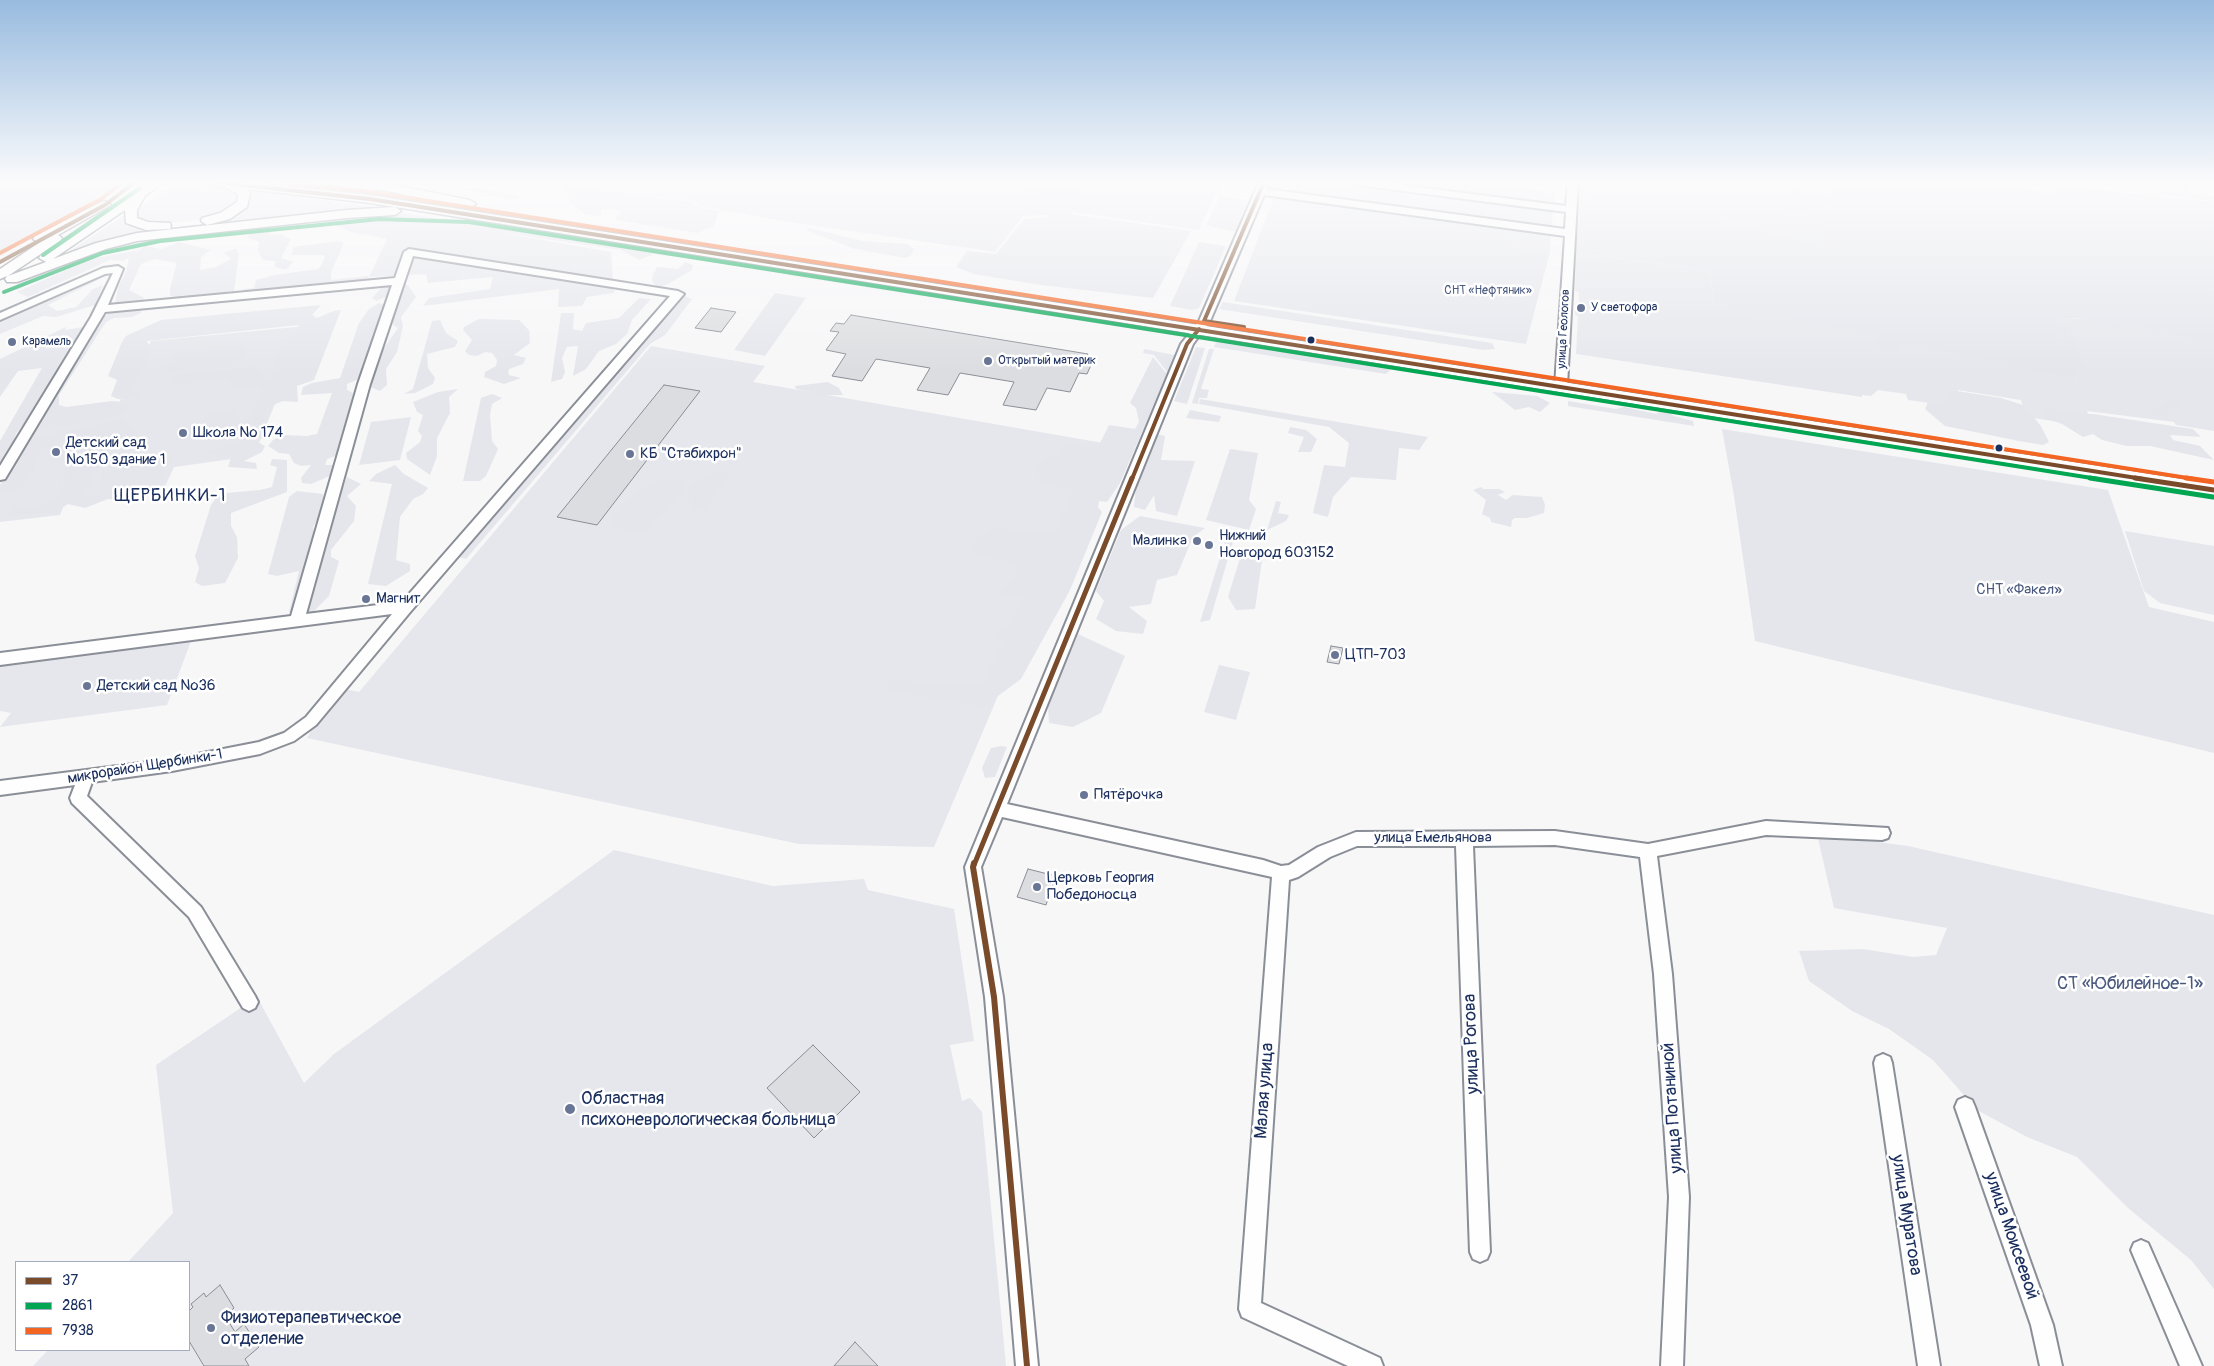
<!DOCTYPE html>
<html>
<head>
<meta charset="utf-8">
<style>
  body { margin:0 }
  #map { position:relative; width:2214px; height:1366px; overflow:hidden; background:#f7f7f8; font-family:Pangolin,sans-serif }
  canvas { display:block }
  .legend { position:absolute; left:15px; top:1261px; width:175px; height:90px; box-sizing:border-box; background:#fff; border:1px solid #a4acbf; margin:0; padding:6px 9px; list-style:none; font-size:15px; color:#1b2f5e }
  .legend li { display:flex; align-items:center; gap:10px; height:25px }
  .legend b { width:25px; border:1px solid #a4acbf }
</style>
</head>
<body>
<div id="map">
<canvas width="2214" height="1366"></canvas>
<ul class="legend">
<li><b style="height:6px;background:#7a4b2a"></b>37</li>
<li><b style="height:6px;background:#00a651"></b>2861</li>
<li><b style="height:6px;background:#f26522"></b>7938</li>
</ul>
</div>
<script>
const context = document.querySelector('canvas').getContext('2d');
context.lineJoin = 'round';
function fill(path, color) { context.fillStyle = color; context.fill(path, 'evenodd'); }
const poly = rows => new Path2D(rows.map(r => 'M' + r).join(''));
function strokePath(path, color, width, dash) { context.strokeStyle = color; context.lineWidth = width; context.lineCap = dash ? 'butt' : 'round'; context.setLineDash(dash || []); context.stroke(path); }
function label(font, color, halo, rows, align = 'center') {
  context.font = font + ' Pangolin,sans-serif'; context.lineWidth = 5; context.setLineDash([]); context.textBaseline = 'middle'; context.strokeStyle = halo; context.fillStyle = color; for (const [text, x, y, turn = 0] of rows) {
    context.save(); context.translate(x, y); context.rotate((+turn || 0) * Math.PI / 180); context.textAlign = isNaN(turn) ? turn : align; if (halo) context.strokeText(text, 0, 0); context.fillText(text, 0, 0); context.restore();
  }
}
fill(poly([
  [558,182,1221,182,1199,230,1064,211,1062,215,1023,216,995,252,782,221,701,206,695,202],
  [1581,182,1832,182,1826,246,1580,199],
  [2120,182,2183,182,2190,193,2214,196,2214,201,2157,195],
  [1505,225,1551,232,1550,252,1502,245],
  [1576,253,1710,270,1714,304,1783,316,2077,378,2053,325,2062,319,2085,318,2214,335,2214,431,2176,425,2174,422,2087,411,2093,427,2026,417,2021,400,1958,390,1959,407,1908,400,1906,394,1878,390,1871,396,1862,395,1862,397,1576,354,1578,316,1575,315,1575,311,1579,311,1579,292,1575,291],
  [306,326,254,456,174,467,162,493,65,503,60,515,0,522,0,485,38,419,115,410,151,341],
  [651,346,765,366,753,382,1103,443,1099,457,934,847,799,844,307,738,313,727,345,689,359,692],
  [2125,531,2214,546,2214,615,2160,603,2144,591],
  [191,641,167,705,0,727,11,713,0,711,0,666],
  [614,850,773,886,864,879,868,890,954,909,974,1041,950,1045,962,1101,970,1098,982,1112,1006,1366,33,1366,48,1350,189,1350,189,1262,128,1262,173,1213,156,1065,257,997,304,1083,334,1054]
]), '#e6e7ec');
fill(poly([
  [0,182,120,182,82,208,46,228,47,230,0,256],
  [178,182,227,188,239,192,242,198,234,208,207,219,163,224,140,221,136,215,140,208],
  [570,182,583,183,582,186,690,202,703,208,719,211,714,226,697,233,615,220,621,211,612,209,601,209,601,216,586,215,571,203,563,188,565,184],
  [974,182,1087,182,1071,214,1191,231,1153,298,1041,285,973,274,956,267,967,251,996,254,1024,219,1047,217,1058,196],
  [1280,182,1499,182,1555,194,1551,232,1505,225,1503,245,1550,252,1526,344,1234,301],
  [1792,182,1802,182,1798,199,1804,204,1829,212,1832,182,1981,182,2050,193,2064,186,2214,202,2214,339,2180,336,2165,331,2154,332,2143,330,2137,325,2127,324,2129,326,2120,329,2085,324,2081,318,2062,319,2054,326,2061,342,2063,339,2057,327,2063,326,2069,331,2067,335,2074,340,2083,367,2077,368,2080,376,2076,377,2077,379,1915,345,1903,345,1895,351,1883,349,1877,343,1877,338,1881,337,1714,304,1710,270,1576,253,1580,199,1668,215,1683,215,1825,246,1828,216,1791,211,1782,203,1790,197,1789,192],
  [461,186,487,190,519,196,518,200,506,199,456,187],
  [248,190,389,209,186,228,62,256,126,214,125,220,129,224,163,229,209,223,239,212,251,198],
  [1220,196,1248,200,1235,232,1206,225],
  [402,213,629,246,762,268,654,254,639,260,621,250,503,233,611,252,614,293,587,297,582,306,558,307,559,289,423,306,429,298,490,289,493,277,428,283,426,274,369,277,387,239,351,232,324,220,369,218,421,223,368,215],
  [806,227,863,241,907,244,914,249,910,256,905,258,855,249,808,231],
  [257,228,274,229,269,235,280,234,291,239,281,258,293,262,286,270,275,267,275,261,263,260,258,251,259,242,248,238,249,234],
  [168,234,165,241,90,255,17,290,13,290,20,282,97,249],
  [339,241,344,243,331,272,331,280,368,276,370,282,236,295,244,289,254,288,256,280,274,275,318,269,321,266,325,257,323,255,292,255,293,247],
  [179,242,211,250,201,257,200,270,216,267,231,259,223,253,236,248,239,254,234,291,184,299,170,296,170,288,177,263,155,259,141,264,129,290,143,297,145,302,115,305,118,287,126,272,129,257,123,261,110,260,28,297,17,292,91,259,138,250,134,254,145,246,161,249],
  [1199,242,1225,246,1225,249,1199,308,1192,310,1170,306],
  [685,262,693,265,692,270,666,285,658,287,653,283,652,277,657,267,678,269],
  [107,271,114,272,48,305,57,311,76,307,93,289,103,285,95,305,56,317,43,316,0,334,0,319],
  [790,272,1174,333,1178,336,788,275],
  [394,283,408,285,416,297,401,317,403,326,397,352,386,369,387,385,380,391,368,386,373,380,373,364,398,328,393,325,393,315,380,315,357,380,347,384,347,390,353,393,348,423,347,452,327,459,325,465,335,465,339,470,332,475,311,484,302,483,301,478,311,465,301,466,294,463,289,454,279,453,268,446,273,440,283,435,307,436,317,434,332,393,301,395,303,387,312,383,340,378,359,323,369,309,379,303,395,307,399,297,388,296,376,301,372,298,381,288],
  [775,293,806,298,765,356,734,350],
  [683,295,692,299,665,335,650,344,466,559,459,557,459,552],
  [639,298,651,299,632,320,627,334,616,344,599,351,586,369,573,376,578,346,567,347,562,358,565,372,562,379,551,382,561,313,574,313,573,329,582,331,586,323,619,318],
  [1223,302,1492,343,1495,349,1484,350,1219,309],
  [321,305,312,315,317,318,334,311,341,310,314,380,297,386,298,402,283,401,271,406,265,411,265,440,245,431,245,425,258,406,255,401,262,389,255,388,235,389,230,386,229,380,220,379,178,385,173,381,177,375,248,367,255,369,266,381,275,370,275,359,279,347,292,336,299,325,147,341,152,353,132,385,140,393,138,398,118,399,111,396,117,380,108,376,122,342,126,336,161,320],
  [141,308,141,313,132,317,114,318,106,322,59,395,59,405,66,407,112,401,130,403,129,408,120,414,66,426,38,425,30,415,16,434,12,447,0,463,0,441,42,368,18,371,0,397,0,359,66,327,65,330,83,327,114,311],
  [479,319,519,320,529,330,530,343,514,355,526,358,523,364,509,369,508,372,509,375,521,378,504,384,484,377,485,372,496,366,497,360,492,353,485,352,477,356,469,355,465,351,472,340,463,330,464,327],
  [440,320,446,333,458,341,455,347,427,354,428,368,435,378,433,384,415,393,404,394,413,389,432,321],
  [1216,342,1392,368,1386,374,1214,347],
  [246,345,244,359,238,364,169,371,167,367,175,353,181,350],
  [1196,347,1205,348,1187,404,1174,401],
  [1144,349,1174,355,1168,373,1154,355,1143,353],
  [1209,349,1214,349,1201,389,1209,390,1207,398,1199,398,1198,404,1192,403],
  [1153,357,1167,374,1120,483,1107,502,1099,501,1098,507,1102,512,1070,590,1021,679,983,707,893,691,884,679,981,687,1004,641,996,639,1001,627,1011,626,1024,597,995,594,1015,580,1017,564,972,554,976,539,994,528,1054,534,1074,491,1039,482,1038,467,1068,444,1098,447,1109,425,1135,429,1139,422,1136,408,1130,403],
  [828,382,839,388,843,395,823,395,796,389,795,386],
  [458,389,449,397,450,413,437,438,437,456,430,475,407,459,406,453,420,442,422,436,418,431,423,415,417,412,413,402,438,392],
  [1957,391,2001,398,2023,405,2041,426,2049,442,2043,445,2019,441,1945,426,1925,409,1928,402,1942,403],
  [1492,392,1537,396,1550,403,1540,412,1529,407,1515,410],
  [492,394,502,398,492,404,490,415,492,441,498,449,486,476,480,481,463,481,481,398],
  [1200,399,1428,437,1419,450,1399,448,1396,480,1351,477,1333,497,1328,517,1313,513,1324,465,1345,467,1349,443,1329,427,1199,404],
  [2167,399,2177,401,2182,408,2169,409,2165,417,2155,415,2149,409,2160,406],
  [1568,401,1616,409,1624,407,1656,414,1664,409,1674,416,1693,421,1694,426,1568,406],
  [2049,407,2074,414,2093,414,2193,429,2201,437,2170,435,2173,440,2200,446,2214,460,2150,446,2127,446,2102,440,2093,434,2083,437,2062,424,2044,418],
  [235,409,240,423,233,429,222,432,203,432,202,422,206,416,215,411],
  [1190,410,1221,416,1219,422,1186,418],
  [411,417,400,460,359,465,371,422],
  [121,418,139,432,135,438,112,443,104,449,99,467,84,494,89,498,99,492,103,472,111,466,123,462,163,460,174,455,158,480,158,486,151,492,128,495,117,500,108,499,85,508,68,504,54,513,8,515,15,508,37,506,59,498,67,471,85,445,74,438,50,446,40,451,34,464,35,469,21,488,9,493,0,493,33,435,40,437,51,435,61,429,79,430],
  [1290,427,1306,430,1317,439,1311,452,1298,452,1304,437,1288,433],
  [1722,429,2108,490,2149,607,2214,622,2214,753,1755,641,1734,496],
  [1155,434,1165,436,1161,460,1195,461,1177,516,1156,511,1154,495,1145,510,1134,507,1137,478],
  [252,439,265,446,262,452,244,461,256,463,257,469,228,467,231,457,205,453],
  [1230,449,1258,453,1249,500,1256,509,1249,530,1206,520],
  [272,459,287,460,287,492,231,513,231,526,237,537,238,558,225,583,202,586,195,582,199,568,195,556,211,505,216,498,226,493,260,490,272,487,277,467,270,465],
  [395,465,404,474,428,488,423,494,413,499,400,517,396,560,410,564,410,571,386,586,368,584,392,484,369,481,376,474],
  [720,469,731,473,705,508,695,510,689,501,687,491,692,483],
  [347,477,361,484,347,496,356,506,354,521,331,550,331,557,339,561,329,596,312,613,289,612,299,571,277,576,268,574,289,497,297,491,323,494,325,506,313,527,316,540,324,540],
  [672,479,681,482,684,488,666,513,655,521,650,530,642,534,627,533,612,522,618,507,638,491,658,481],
  [1481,487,1483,489,1499,489,1505,492,1498,495,1506,500,1513,495,1542,497,1545,505,1544,513,1527,518,1515,518,1512,520,1511,527,1491,522,1490,518,1482,514,1486,500,1473,490],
  [1276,501,1281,502,1278,513,1289,515,1286,521,1267,530],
  [1140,516,1205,528,1193,537,1177,575,1157,580,1151,604,1129,607,1147,621,1143,634,1116,631,1096,619,1104,601,1096,591,1121,530],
  [1227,535,1234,538,1210,620,1200,622],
  [1241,555,1262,560,1255,609,1236,610,1228,597],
  [1078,634,1125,656,1101,713,1073,727,1049,723,1048,706],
  [1219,665,1250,672,1236,720,1204,712],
  [1001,746,1007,747,995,777,985,778,982,768,991,748],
  [1817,834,1908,846,2214,915,2214,1289,2191,1260,2128,1208,2077,1157,2027,1137,1977,1110,1933,1060,1889,1029,1852,1011,1809,981,1799,951,1863,949,1913,957,1936,955,1947,928,1834,908]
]), '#e5e6ec');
const building = poly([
  [711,308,736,312,721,332,695,328,711,308],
  [851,315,1088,354,1083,364,1091,365,1087,374,1079,373,1070,392,1047,388,1036,410,1003,405,1014,382,960,373,948,395,917,390,930,368,876,359,862,381,832,376,846,354,826,350,839,332,830,331,836,323,844,324,851,315],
  [664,385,700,391,597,525,557,517,664,385],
  [1331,646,1343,648,1339,664,1327,662,1331,646],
  [1028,869,1056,876,1046,905,1017,897,1028,869],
  [813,1045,860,1092,814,1138,767,1088,813,1045],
  [220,1285,234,1308,225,1316,235,1332,244,1324,259,1347,245,1359,249,1366,204,1366,189,1341,189,1311,193,1307,191,1304,204,1293,206,1297,220,1285],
  [855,1342,878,1366,834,1366,855,1342]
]);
fill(building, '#dcdde0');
strokePath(building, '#8a8e97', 1);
const minor = poly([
  [1259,182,1269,182,1266,189,1565,229,1566,212,1357,185,1352,182,1377,182,1566,206,1568,182,1578,182,1567,386,1561,390,1555,386,1565,236,1264,195,1210,321,1193,344,1007,804,1263,860,1281,866,1289,865,1318,847,1356,832,1555,831,1648,844,1766,821,1888,828,1890,833,1888,838,1882,840,1766,835,1657,856,1672,974,1689,1197,1683,1366,1661,1366,1669,1197,1654,974,1640,857,1555,845,1473,846,1490,1252,1487,1259,1480,1262,1473,1259,1470,1252,1456,846,1357,846,1330,857,1298,877,1289,880,1261,1303,1380,1358,1383,1366,1348,1366,1242,1317,1239,1309,1272,877,1002,817,981,867,1003,997,1038,1366,1016,1366,985,997,965,867,1181,344,1199,321,1259,182],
  [409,249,678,291,684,294,411,611,316,725,294,741,260,754,172,771,92,782,87,796,201,907,255,996,258,1002,255,1008,249,1011,243,1008,189,917,72,803,70,798,75,785,0,795,0,781,172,759,259,742,284,733,306,717,392,614,0,665,0,653,291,616,358,384,392,285,105,312,5,479,0,480,0,466,91,317,113,273,105,274,0,320,0,313,103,268,118,266,123,269,108,305,395,278,404,252,409,249],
  [413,256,670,296,402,602,306,614,370,384,413,256],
  [1883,1054,1890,1057,1892,1063,1940,1366,1918,1366,1874,1063,1876,1057,1883,1054],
  [1965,1097,1972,1100,1975,1107,2053,1325,2062,1366,2040,1366,2031,1325,1955,1107,1958,1100,1965,1097],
  [2141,1240,2148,1243,2202,1366,2180,1366,2131,1250,2134,1243,2141,1240]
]);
const major = poly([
  [149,182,163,182,145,196,137,210,137,218,148,222,170,223,171,226,170,229,146,230,126,223,125,210,53,259,96,243,137,233,347,210,395,207,401,211,395,215,347,218,137,241,106,249,17,282,7,282,5,279,7,276,0,279,0,269,39,243,33,239,35,236,101,202,105,201,111,205,58,235,62,238,60,241,8,276,46,262,39,258,41,255,149,182],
  [209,182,246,182,370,195,2214,484,2214,496,370,203,247,189,250,193,247,207,230,219,207,225,201,221,202,218,220,213,237,202,238,194,225,187,211,185,209,182],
  [322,182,379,182,470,200,476,204,470,208,377,189,371,192,328,186,322,182]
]);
strokePath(minor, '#8a8e97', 4);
strokePath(major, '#8a8e97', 3);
fill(minor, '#fefefe');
fill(major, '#fefefe');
strokePath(poly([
  [215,182,370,199,2143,479],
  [0,262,105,205,135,182],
  [1244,327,1204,321,1264,182],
  [1132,479,1187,344,1199,329]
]), '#7a4b2a', 4);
strokePath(poly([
  [2135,478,2214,490],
  [974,865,1132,478]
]), '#7a4b2a', 5);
strokePath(poly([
  [974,863,973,867,994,997,1027,1366]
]), '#7a4b2a', 6);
strokePath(poly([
  [43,255,140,188],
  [4,292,103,253,160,241,379,219,469,222,2098,479]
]), '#00a651', 4);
strokePath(poly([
  [2090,478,2213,497]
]), '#00a651', 5);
strokePath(poly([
  [281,182,371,192,2194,479],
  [0,253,101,199,123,182]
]), '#f26522', 4);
strokePath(poly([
  [2186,478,2214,482]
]), '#f26522', 5);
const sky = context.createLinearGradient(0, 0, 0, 373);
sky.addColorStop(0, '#98bbdf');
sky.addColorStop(0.49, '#fbfbfc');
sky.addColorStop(1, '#fbfbfc00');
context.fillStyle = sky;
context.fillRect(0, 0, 2214, 373);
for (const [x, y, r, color] of [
  [1581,308,5,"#687594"],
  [1311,340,4.5,"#1b2f5e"],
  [12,342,5,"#687594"],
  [988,361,5,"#687594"],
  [183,433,5,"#687594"],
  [1999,448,4.5,"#1b2f5e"],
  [56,452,5,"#687594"],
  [630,454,5,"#687594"],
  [1197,541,5,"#687594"],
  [1209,545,5,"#687594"],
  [366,599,5,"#687594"],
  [1335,655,5,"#687594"],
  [87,686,5,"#687594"],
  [1084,795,5,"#687594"],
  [1037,887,5,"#687594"],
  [570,1109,6,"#687594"],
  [211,1328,5,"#687594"]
]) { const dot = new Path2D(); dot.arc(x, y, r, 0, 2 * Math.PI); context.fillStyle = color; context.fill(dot); strokePath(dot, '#fff', 2); }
label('12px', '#4a5a7f', '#fff', [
  ["СНТ «Нефтяник»",1488,291]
]);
label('12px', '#1b2f5e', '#fff', [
  ["У светофора",1591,308],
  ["Карамель",22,342],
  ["Открытый материк",998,361]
], 'left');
label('12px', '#1b2f5e', '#fff', [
  ["улица Геологов",1564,329,-87]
]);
label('15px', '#1b2f5e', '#fff', [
  ["Школа № 174",193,433],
  ["Детский сад",66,443],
  ["№150 здание 1",66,460],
  ["КБ \"Стабихрон\"",640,454],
  ["Нижний",1219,536],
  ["Новгород 603152",1219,553],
  ["Малинка",1187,541,"right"],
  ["Магнит",376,599],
  ["ЦТП-703",1345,655],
  ["Детский сад №36",97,686],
  ["Пятёрочка",1094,795],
  ["Церковь Георгия",1047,878],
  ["Победоносца",1047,895]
], 'left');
label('15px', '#4a5a7f', '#fff', [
  ["СНТ «Факел»",2019,590]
]);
label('15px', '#1b2f5e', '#fff', [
  ["микрорайон Щербинки-1",145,767,-9],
  ["улица Емельянова",1433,838]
]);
context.letterSpacing = '1px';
label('18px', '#1b2f5e', '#fff', [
  ["ЩЕРБИНКИ-1",170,496]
]);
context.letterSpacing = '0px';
label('18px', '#4a5a7f', '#fff', [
  ["СТ «Юбилейное-1»",2130,984]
]);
label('18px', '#1b2f5e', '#fff', [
  ["улица Рогова",1472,1044,-92],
  ["Малая улица",1265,1091,-86],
  ["улица Потаниной",1673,1108,-94],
  ["улица Муратова",1906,1215,81],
  ["улица Моисеевой",2011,1236,71]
]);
label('18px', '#1b2f5e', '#fff', [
  ["Областная",581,1099],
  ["психоневрологическая больница",581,1120],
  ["Физиотерапевтическое",221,1318],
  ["отделение",221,1339]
], 'left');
</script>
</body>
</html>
